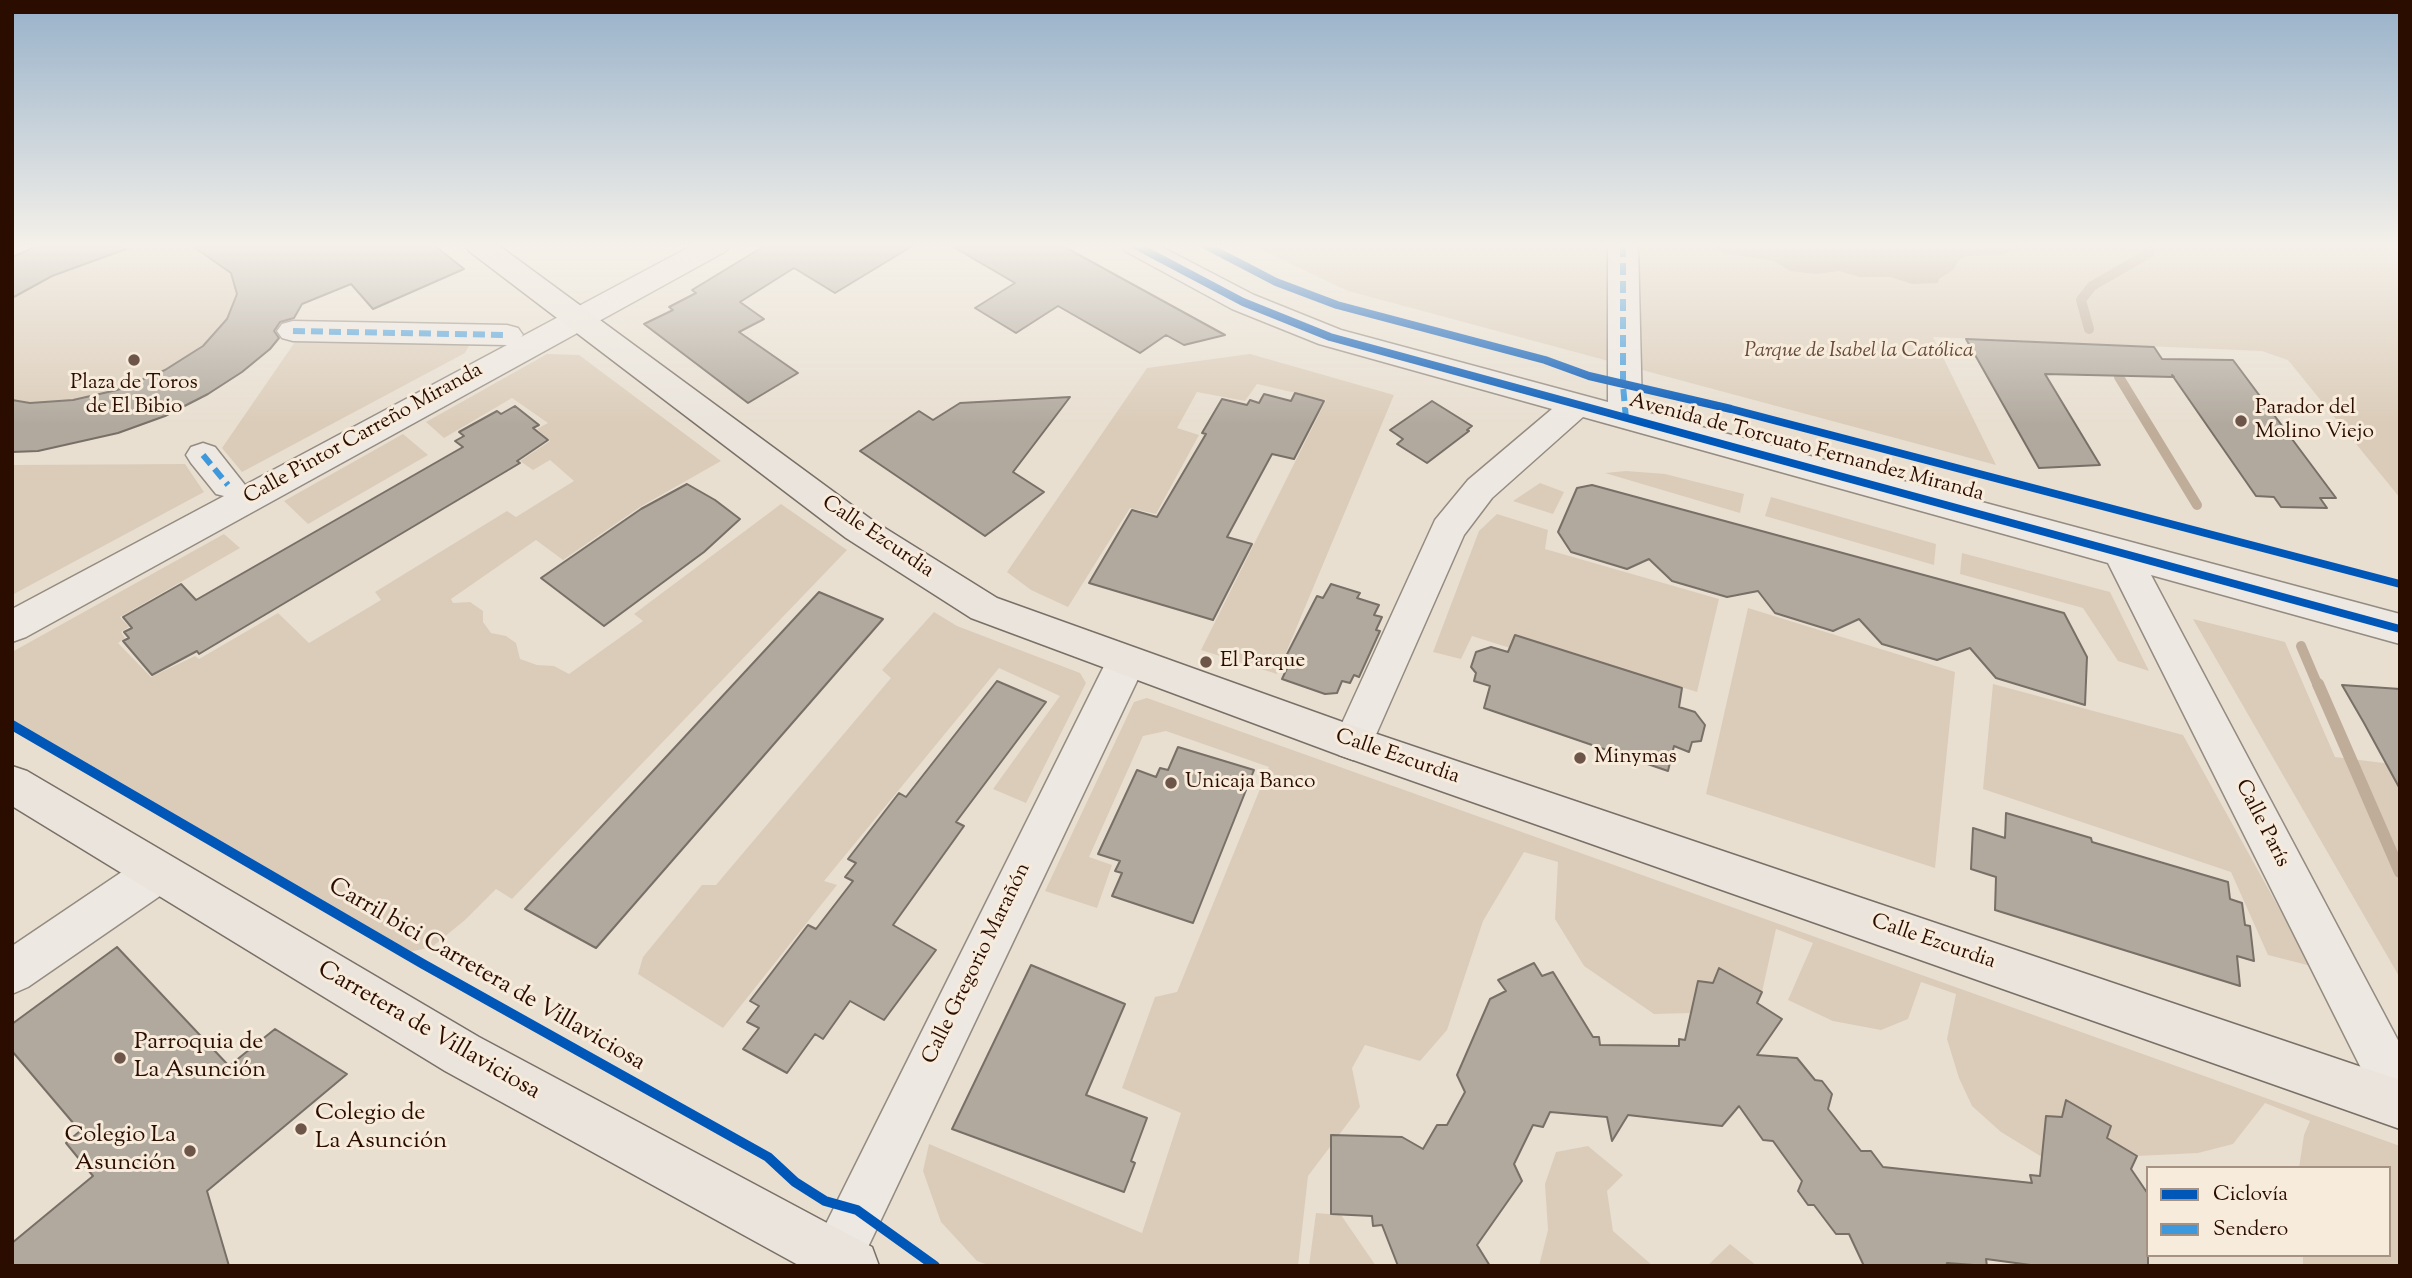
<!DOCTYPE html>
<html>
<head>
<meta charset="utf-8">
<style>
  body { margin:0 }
  #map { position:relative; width:2412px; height:1278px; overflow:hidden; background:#e8dfd1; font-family:"Sorts Mill Goudy",serif }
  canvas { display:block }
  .frame { position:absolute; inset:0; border:14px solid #2b0d00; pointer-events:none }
  .legend { position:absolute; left:2146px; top:1166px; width:245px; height:91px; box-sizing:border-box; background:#f7ebdb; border:2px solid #a59283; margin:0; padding:9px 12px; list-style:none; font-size:21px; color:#2b0d00 }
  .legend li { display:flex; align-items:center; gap:14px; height:35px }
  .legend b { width:35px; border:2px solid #a59283 }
</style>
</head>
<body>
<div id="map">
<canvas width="2412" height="1278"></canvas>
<div class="frame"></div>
<ul class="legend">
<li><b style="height:9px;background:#0057b8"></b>Ciclovía</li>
<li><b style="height:9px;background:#3d99dc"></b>Sendero</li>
</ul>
</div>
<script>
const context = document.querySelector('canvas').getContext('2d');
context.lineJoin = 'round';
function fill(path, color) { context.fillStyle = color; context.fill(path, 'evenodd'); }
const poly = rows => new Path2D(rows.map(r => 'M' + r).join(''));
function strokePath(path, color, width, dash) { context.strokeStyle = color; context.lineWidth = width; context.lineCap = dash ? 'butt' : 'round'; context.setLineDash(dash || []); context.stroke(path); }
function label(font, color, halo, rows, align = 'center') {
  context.font = font + ' "Sorts Mill Goudy",serif'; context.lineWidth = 6; context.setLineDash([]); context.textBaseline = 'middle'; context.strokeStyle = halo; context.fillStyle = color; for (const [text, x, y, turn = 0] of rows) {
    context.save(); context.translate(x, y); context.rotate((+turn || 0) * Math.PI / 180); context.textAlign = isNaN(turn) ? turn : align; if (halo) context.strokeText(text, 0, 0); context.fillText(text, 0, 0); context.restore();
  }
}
fill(poly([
  [40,245,292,245,302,304,290,326,270,349,242,372,208,394,165,416,118,433,38,451,12,452,12,257],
  [1251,245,2400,245,2400,498,2288,360,2262,351,1933,337,1996,465,1348,291],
  [297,339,472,340,465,353,242,472,222,448],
  [547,354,579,355,721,461,640,507,563,560,536,540,451,599,453,603,470,602,483,611,483,622,491,633,506,636,516,643,520,659,537,665,554,666,569,674,643,621,634,614,781,504,847,550,512,899,496,889,465,920,432,947,405,953,12,725,12,652,224,534,240,548,120,617,129,627,121,632,125,638,118,643,151,677,195,656,199,659,278,613,309,643,381,600,375,592,507,511,516,517,574,481,550,460,533,470,520,461,550,441,537,429,548,423,512,398,444,438,426,422],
  [1250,354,1394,395,1277,674,1201,650,1326,400,1257,384,1245,401,1197,392,1177,428,1199,435,1156,514,1130,508,1068,607,1031,590,1007,572,1147,368],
  [403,434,428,455,308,524,284,501],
  [185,464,204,492,12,595,12,465],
  [1626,471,1665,474,1744,494,1740,513,1605,473],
  [1540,483,1564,492,1553,514,1513,501],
  [1771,497,1936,544,1934,565,1765,516],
  [1497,514,1548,530,1545,549,1719,599,1697,692,1515,635,1510,648,1472,636,1461,659,1433,652,1479,531],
  [1962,553,2110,592,2149,671,2118,661,2083,608,1960,574],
  [1748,608,1955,672,1935,868,1706,794],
  [934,612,957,626,1080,673,1086,683,1026,803,993,789,1060,696,999,668,824,881,837,885,723,1028,638,974,643,957,702,885,716,885,891,678,882,670],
  [2193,619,2285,642,2335,757,2400,765,2400,978],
  [1993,684,2183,735,2311,966,2268,955,2231,872,1983,789],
  [1147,698,2400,1146,2400,1266,2303,1266,2303,1255,2389,1255,2389,1168,2299,1168,2304,1135,2310,1121,2265,1103,2233,1144,2198,1153,2137,1156,2107,1138,2062,1117,2046,1116,2042,1157,2001,1132,1972,1106,1959,1078,1947,1039,1956,994,1921,982,1908,1019,1881,1030,1833,1021,1788,1000,1813,943,1776,929,1762,992,1719,968,1713,983,1698,981,1691,1013,1654,1014,1584,966,1555,919,1558,862,1524,852,1483,921,1447,1030,1420,1061,1365,1045,1352,1068,1360,1107,1308,1176,1298,1266,991,1266,977,1261,941,1222,923,1171,929,1144,1142,1233,1181,1113,1122,1088,1155,997,1177,992,1269,767,1166,731,1143,736,1089,857,1112,865,1097,908,1045,891,1134,702],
  [1588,1146,1623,1175,1607,1191,1613,1231,1653,1266,1539,1266,1548,1230,1545,1184,1556,1152],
  [1316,1213,1341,1215,1376,1266,1309,1266],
  [1730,1244,1757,1266,1707,1266]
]), '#dbccb9');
fill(poly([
  [1712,245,2038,245,2012,249,2003,255,1967,256,1959,260,1953,270,1939,279,1938,283,1912,284,1890,277,1860,277,1839,271,1816,274,1790,271,1774,261,1722,253]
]), '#bfad9a');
strokePath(poly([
  [2089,329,2081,300,2092,286,2149,253,2150,245],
  [2119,377,2197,505],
  [2301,646,2318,686]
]), '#bfad9a', 10);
strokePath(poly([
  [2318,684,2400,872]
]), '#bfad9a', 12);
const building = poly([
  [40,245,126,245,126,249,52,276,12,298,12,257,40,245],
  [191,245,434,245,464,269,373,309,351,284,302,304,294,318,280,322,274,331,279,338,270,349,242,372,208,394,165,416,118,433,38,451,12,452,12,400,30,403,73,400,117,390,165,370,203,346,227,319,237,294,231,273,191,245],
  [756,245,914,245,835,293,794,268,740,302,764,319,739,332,798,373,748,403,644,324,673,310,669,307,696,293,692,290,761,248,756,245],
  [950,245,1061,245,1225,335,1184,345,1166,335,1140,353,1058,306,1016,333,975,308,1015,283,950,245],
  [1966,339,2154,347,2162,359,2233,360,2336,498,2320,498,2327,508,2281,507,2274,497,2256,496,2172,375,2174,377,2045,374,2100,465,2039,468,1966,339],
  [1295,393,1324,401,1294,459,1272,454,1227,537,1252,544,1213,620,1089,583,1132,510,1157,517,1206,434,1202,433,1222,399,1247,405,1250,400,1259,403,1264,394,1291,401,1295,393],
  [1070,397,1013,472,1044,492,985,536,860,451,919,411,933,420,960,403,1070,397],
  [1432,401,1472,426,1467,430,1469,431,1427,463,1397,444,1403,439,1390,430,1432,401],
  [515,406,539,425,533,428,548,440,517,461,520,463,199,654,197,651,152,675,123,641,129,638,124,632,132,628,123,617,181,584,196,600,463,447,455,441,464,436,459,432,497,411,501,414,515,406],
  [687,484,715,500,740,519,704,552,604,626,541,578,641,509,687,484],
  [1592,485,2064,613,2087,657,2085,705,1996,678,1970,648,1937,660,1882,644,1859,619,1833,631,1775,613,1758,591,1727,597,1672,581,1649,559,1627,569,1571,552,1558,532,1577,488,1592,485],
  [1331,584,1360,593,1357,598,1379,605,1374,615,1382,617,1376,630,1380,631,1359,677,1354,675,1350,683,1342,681,1337,693,1325,694,1282,679,1290,662,1284,660,1317,596,1323,598,1331,584],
  [819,592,883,619,596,948,525,909,819,592],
  [1515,635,1682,688,1679,707,1695,712,1705,725,1701,741,1692,742,1689,752,1674,746,1668,771,1484,708,1490,686,1474,681,1476,673,1471,667,1476,652,1491,647,1508,652,1515,635],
  [997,681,1046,702,956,822,964,826,893,925,936,950,884,1020,850,1001,823,1039,815,1034,787,1073,743,1049,759,1028,747,1022,759,1006,750,1001,808,925,816,929,853,881,845,877,856,863,848,859,899,793,906,797,997,681],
  [2342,685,2400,689,2400,789,2364,723,2342,685],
  [1178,747,1254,770,1193,923,1112,896,1122,873,1115,871,1120,861,1098,854,1137,770,1156,777,1160,768,1168,770,1178,747],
  [2006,813,2091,838,2092,842,2228,882,2230,899,2242,903,2245,925,2250,926,2254,961,2237,956,2240,986,1995,910,1996,877,1971,869,1973,828,2005,838,2006,813],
  [117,947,229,1066,275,1029,347,1074,207,1191,229,1266,12,1266,12,1243,93,1176,66,1143,80,1131,12,1051,12,1024,117,947],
  [1534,963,1542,976,1553,972,1593,1037,1599,1037,1600,1045,1679,1046,1679,1039,1685,1040,1698,981,1713,983,1719,968,1762,992,1757,1003,1782,1019,1757,1055,1797,1058,1815,1080,1822,1081,1832,1094,1828,1109,1861,1151,1871,1151,1883,1167,2032,1183,2030,1175,2040,1176,2046,1116,2062,1117,2066,1100,2111,1126,2107,1138,2137,1156,2131,1169,2148,1194,2148,1266,2038,1266,1986,1259,1987,1266,1947,1263,1946,1266,1864,1266,1849,1234,1836,1234,1814,1205,1808,1205,1798,1191,1802,1181,1773,1141,1763,1140,1739,1106,1722,1126,1628,1115,1612,1141,1607,1117,1550,1112,1543,1127,1533,1125,1514,1164,1522,1181,1477,1245,1490,1266,1398,1266,1382,1225,1373,1226,1372,1216,1331,1214,1331,1135,1402,1137,1423,1149,1437,1125,1447,1125,1465,1092,1457,1075,1490,999,1506,991,1498,980,1534,963],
  [1031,965,1125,1004,1086,1095,1147,1118,1131,1161,1135,1163,1124,1192,952,1129,1031,965]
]);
fill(building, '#b1a99e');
strokePath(building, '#786f66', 2);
const street = poly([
  [693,245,730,245,726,251,26,637,12,642,12,609,224,496,216,494,191,463,186,455,191,447,203,443,215,447,245,485,507,345,293,341,282,338,277,331,282,324,293,321,507,325,518,328,523,335,521,337,693,245],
  [1121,245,1158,245,1254,295,1341,330,1608,402,1608,245,1638,245,1642,411,2400,614,2400,644,2151,575,2400,1044,2400,1119,2383,1112,2108,563,1583,417,1492,498,1464,535,1367,755,1353,760,1339,755,1333,743,1435,520,1468,480,1552,409,1319,344,1232,309,1125,251,1121,245],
  [1126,647,1140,651,1146,662,859,1266,805,1266,1106,662,1112,651,1126,647],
  [157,854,173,859,179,873,173,887,28,987,12,994,12,946,141,859,157,854]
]);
const primary = poly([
  [465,245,498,245,872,520,997,598,1365,730,2400,1080,2400,1129,1339,755,971,618,846,538,469,251,465,245],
  [12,766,27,771,479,1037,872,1247,879,1266,800,1266,445,1071,12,806,12,766]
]);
strokePath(street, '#948b81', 3);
strokePath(primary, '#786f66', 3);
fill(street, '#ede8e1');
fill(primary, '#eae4dc');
strokePath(poly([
  [1623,245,1623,385,1626,419],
  [293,331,507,335],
  [203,455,228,485]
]), '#3d99dc', 6, [12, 6]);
strokePath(poly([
  [1135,245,1243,302,1330,337,2400,629],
  [1205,245,1276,282,1337,305,1545,360,1589,376,1731,409,2400,584]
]), '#0057b8', 8);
strokePath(poly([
  [12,725,423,964,768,1157,795,1182,825,1201,857,1210,935,1266]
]), '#0057b8', 10);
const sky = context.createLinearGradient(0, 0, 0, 424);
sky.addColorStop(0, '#97b1c9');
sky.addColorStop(0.58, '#f5f1ea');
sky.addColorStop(1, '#f5f1ea00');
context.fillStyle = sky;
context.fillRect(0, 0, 2412, 424);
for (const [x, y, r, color] of [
  [134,360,7,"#6d5649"],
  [2241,421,7,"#6d5649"],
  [1206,662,7,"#6d5649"],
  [1580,758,7,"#6d5649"],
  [1171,783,7,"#6d5649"],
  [120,1058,7,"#6d5649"],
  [301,1129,7,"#6d5649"],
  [190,1151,7,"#6d5649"]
]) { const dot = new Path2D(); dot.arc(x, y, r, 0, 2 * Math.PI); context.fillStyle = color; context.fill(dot); strokePath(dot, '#f7ebdb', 2.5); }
label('italic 21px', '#654a3a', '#f7ebdb', [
  ["Parque de Isabel la Católica",1859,352]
]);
label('21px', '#2b0d00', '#f7ebdb', [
  ["Plaza de Toros",134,384,"center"],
  ["de El Bibio",134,408,"center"],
  ["Parador del",2255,409],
  ["Molino Viejo",2255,433],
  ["El Parque",1220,662],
  ["Minymas",1594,758],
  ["Unicaja Banco",1185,783]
], 'left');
label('21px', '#2b0d00', '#f7ebdb', [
  ["Calle Pintor Carreño Miranda",364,435,-29],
  ["Avenida de Torcuato Fernandez Miranda",1806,449,15],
  ["Calle Ezcurdia",877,538,34],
  ["Calle Ezcurdia",1397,758,19],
  ["Calle París",2261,824,63],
  ["Calle Ezcurdia",1933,943,19],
  ["Calle Gregorio Marañón",978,964,-64]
]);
label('24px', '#2b0d00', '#f7ebdb', [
  ["Carril bici Carretera de Villaviciosa",486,976,30],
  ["Carretera de Villaviciosa",428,1032,30]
]);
label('24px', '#2b0d00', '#f7ebdb', [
  ["Parroquia de",134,1044],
  ["La Asunción",134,1072],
  ["Colegio de",315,1115],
  ["La Asunción",315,1143],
  ["Colegio La",176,1137,"right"],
  ["Asunción",176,1165,"right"]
], 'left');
</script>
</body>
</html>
